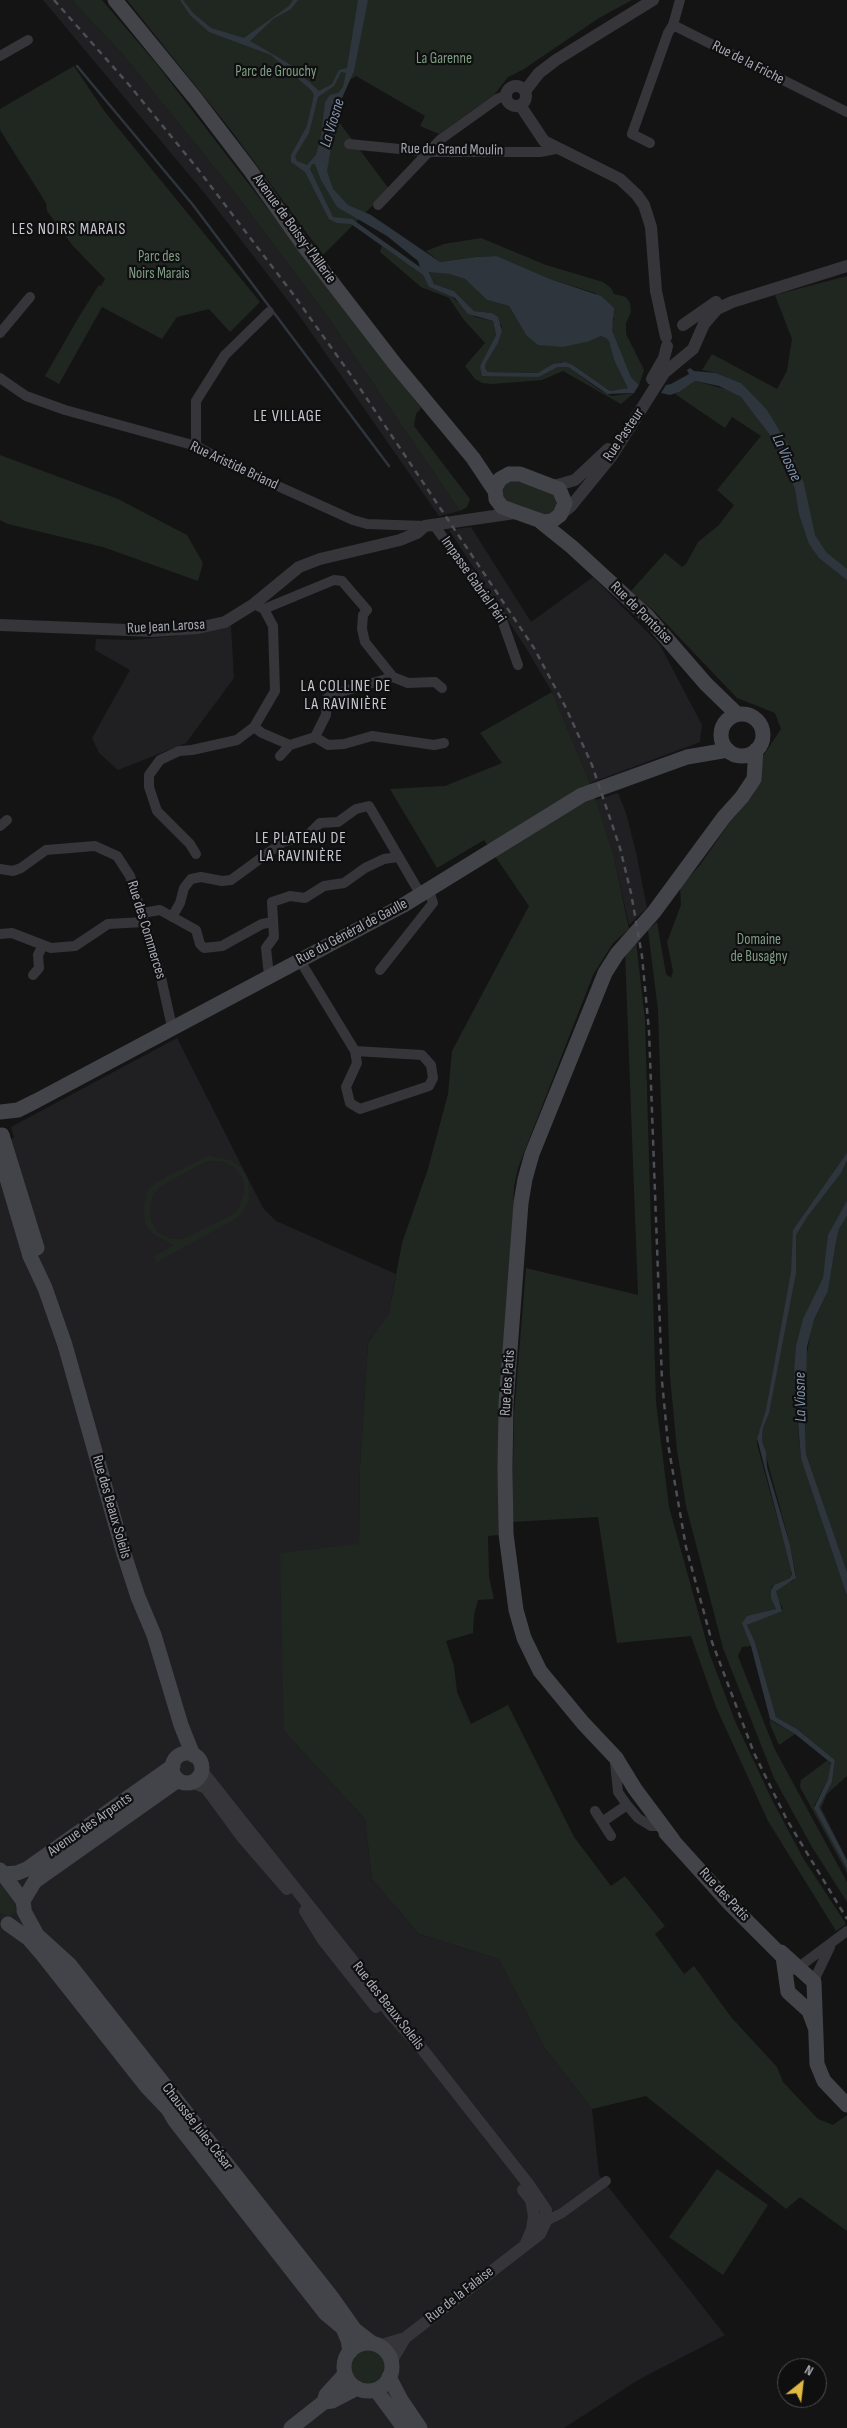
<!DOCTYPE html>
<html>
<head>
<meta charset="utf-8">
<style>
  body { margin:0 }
  #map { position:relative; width:847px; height:2428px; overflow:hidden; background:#141415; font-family:"Sofia Sans Condensed",sans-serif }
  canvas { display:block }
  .north { position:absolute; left:777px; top:2358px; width:50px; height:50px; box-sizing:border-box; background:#0f0f10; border:1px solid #4c4d52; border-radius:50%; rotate:29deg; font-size:14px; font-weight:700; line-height:20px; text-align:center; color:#a7a9b4 }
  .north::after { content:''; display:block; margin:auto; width:18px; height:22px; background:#dfb942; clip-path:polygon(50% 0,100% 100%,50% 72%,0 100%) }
</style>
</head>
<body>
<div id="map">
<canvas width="847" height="2428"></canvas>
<div class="north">N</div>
</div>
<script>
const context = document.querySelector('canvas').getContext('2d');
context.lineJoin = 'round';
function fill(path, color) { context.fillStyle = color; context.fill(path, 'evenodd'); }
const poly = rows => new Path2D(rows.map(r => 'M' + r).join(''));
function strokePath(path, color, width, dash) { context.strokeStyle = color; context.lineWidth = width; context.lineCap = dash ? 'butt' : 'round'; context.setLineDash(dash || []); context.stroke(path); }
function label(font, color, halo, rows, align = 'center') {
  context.font = font + ' "Sofia Sans Condensed",sans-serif'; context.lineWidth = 4.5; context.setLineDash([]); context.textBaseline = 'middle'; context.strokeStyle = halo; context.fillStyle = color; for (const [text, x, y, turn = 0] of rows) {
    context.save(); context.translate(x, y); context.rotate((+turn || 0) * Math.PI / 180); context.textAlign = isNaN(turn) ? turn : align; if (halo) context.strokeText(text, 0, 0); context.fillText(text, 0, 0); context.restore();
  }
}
fill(poly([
  [43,0,72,0,126,58,239,198,328,317,460,511,439,516,296,311,206,195],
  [471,527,531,622,593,577,660,645,702,725,700,742,590,783,552,692,526,648,449,530],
  [231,626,234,678,186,743,118,770,99,753,92,738,130,670,95,650,96,639,133,640,175,636],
  [618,793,626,813,637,857,647,908,629,925,614,857,595,800],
  [177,1038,263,1208,276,1221,396,1274,389,1313,368,1343,360,1467,359,1544,284,1731,365,1819,372,1879,419,1934,499,1959,544,2047,592,2109,599,2175,725,2335,638,2380,564,2428,0,2428,0,1144,14,1138,11,1127]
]), '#202022');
fill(poly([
  [72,0,102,0,155,62,421,408,416,414,414,426,470,499,467,507,460,511,328,317,239,198,126,58],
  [127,0,632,0,599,18,524,69,508,77,494,95,439,134,420,126,425,116,356,76,350,80,342,98,336,118,389,189,323,255,230,129],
  [74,66,105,112,260,302,230,332,209,309,177,317,162,339,102,307,59,384,45,376,80,315,99,285,101,286,105,279,73,246,47,211,46,203,0,130,0,109],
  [481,238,546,265,603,282,611,288,614,294,626,297,630,303,631,312,626,323,626,334,644,370,639,385,631,377,612,330,611,325,614,319,595,293,550,279,497,256,476,257,440,262,426,251,444,244],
  [382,246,423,275,429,287,451,296,475,317,493,321,496,335,480,366,486,376,520,375,539,377,558,367,568,367,601,391,612,396,634,393,621,404,563,371,542,380,492,384,482,383,475,379,465,366,485,343,464,320,449,298,421,287,380,252],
  [429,271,449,274,465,279,487,300,509,306,526,335,590,341,601,336,606,338,609,341,614,360,629,388,610,391,573,365,561,362,538,373,488,372,485,368,486,363,498,343,502,326,492,313,474,311,454,291,434,284],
  [847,276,847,1208,840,1218,827,1276,807,1323,797,1417,801,1459,847,1596,847,1776,827,1794,821,1808,847,1860,819,1807,832,1782,835,1760,797,1729,776,1717,755,1642,747,1625,783,1609,776,1596,776,1591,778,1587,793,1581,796,1575,790,1545,762,1441,763,1428,767,1416,758,1433,757,1444,792,1572,790,1578,772,1586,771,1590,776,1609,744,1619,751,1646,742,1647,738,1656,774,1748,847,1882,847,1902,812,1847,774,1778,723,1648,686,1506,677,1450,670,1376,658,1010,648,930,657,922,666,974,671,978,673,971,667,942,681,905,680,887,700,865,730,822,753,795,761,775,763,756,781,729,775,713,737,698,654,611,631,591,665,553,682,567,686,564,698,542,719,525,734,505,717,490,761,436,732,417,725,428,675,394,695,381,729,390,741,397,767,428,741,383,716,373,702,370,704,367,712,354,777,389,787,371,792,339,775,295],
  [0,455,118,499,187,535,203,563,198,581,103,547,8,524,0,520],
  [514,480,552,493,557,499,556,509,546,516,508,503,503,497,502,492,506,483],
  [552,692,590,783,614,857,629,929,613,943,593,975,518,1168,514,1187,511,1264,498,1416,498,1535,488,1536,489,1577,494,1599,478,1600,474,1615,473,1633,446,1641,454,1666,457,1692,471,1724,508,1705,574,1837,611,1886,625,1876,665,1926,655,1934,684,1974,694,1966,731,2017,777,2067,783,2082,818,2119,833,2125,847,2115,847,2231,800,2197,786,2209,646,2096,592,2109,544,2047,499,1959,419,1934,372,1879,365,1819,284,1731,280,1553,359,1544,360,1467,368,1343,389,1313,402,1243,428,1169,448,1094,452,1051,529,906,484,840,437,868,390,789,445,786,502,763,480,733],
  [636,941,645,1020,656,1402,669,1507,710,1655,735,1721,771,1798,803,1858,846,1924,836,1931,768,1821,716,1707,691,1636,617,1643,598,1517,512,1522,514,1414,526,1268,638,1295,625,951],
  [209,1156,230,1160,240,1167,248,1180,249,1201,237,1218,157,1262,154,1257,174,1245,153,1234,145,1223,144,1208,147,1192,157,1182],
  [207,1161,222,1161,236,1168,243,1179,245,1191,240,1206,234,1214,183,1239,170,1239,157,1232,150,1219,150,1204,154,1194,159,1187],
  [847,1216,847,1572,806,1454,805,1421,806,1358,812,1325,828,1291,836,1242,839,1229],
  [770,1719,772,1721,795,1734,779,1745,770,1724],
  [828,1760,831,1765,828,1779,814,1806,847,1869,847,1873,800,1787,801,1780],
  [0,1882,16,1907,16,1911,9,1916,0,1912],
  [717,2169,768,2205,723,2275,669,2237],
  '350 2366a18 18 0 1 1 36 0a18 18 0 1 1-36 0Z'
]), '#202721');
fill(poly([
  [180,0,183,0,193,13,211,28,244,38,289,6,293,0,298,0,291,9,273,19,250,41,288,63,319,91,332,84,339,70,347,68,358,0,368,0,354,71,342,98,330,141,331,148,327,171,333,189,348,205,371,215,440,262,476,257,497,256,550,279,601,296,614,308,612,330,631,377,639,385,634,393,607,394,568,367,558,367,539,377,482,376,480,366,496,335,493,321,468,314,455,298,429,287,423,275,351,224,337,223,329,219,305,172,291,162,291,155,307,126,314,95,311,90,271,55,209,32,190,15],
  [341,72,346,73,343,87,338,93,330,95,325,102,321,136,316,155,307,165,297,161,295,156,309,133,318,97,334,86],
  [312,164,315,164,321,180,337,207,387,236,418,261,420,267,352,219,333,217,310,169],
  [429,272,449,274,465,279,487,300,509,306,526,335,538,345,563,347,590,341,601,336,606,338,609,341,614,360,628,388,610,391,573,365,565,362,553,364,538,373,488,372,485,368,486,363,498,343,502,331,498,317,492,313,474,311,454,291,434,284],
  [690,368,694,371,716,373,741,383,767,410,788,445,804,484,815,535,826,552,847,569,847,580,819,558,809,544,799,514,795,489,777,444,741,397,719,386,695,381,679,392,670,395,661,393,666,385,671,384,689,374,687,370],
  [847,1153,847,1160,841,1173,807,1217,796,1235,796,1273,769,1413,763,1428,762,1441,766,1452,767,1467,790,1545,796,1578,776,1591,782,1611,747,1625,755,1642,776,1717,797,1729,835,1760,832,1782,819,1807,847,1860,847,1869,814,1808,828,1779,831,1763,795,1734,770,1719,751,1646,742,1623,747,1616,776,1609,771,1598,771,1590,774,1585,790,1578,792,1574,757,1438,766,1410,791,1272,793,1230],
  [847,1201,847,1216,839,1229,836,1242,828,1291,814,1320,807,1347,805,1421,806,1454,847,1572,847,1596,801,1459,794,1374,796,1346,803,1319,823,1278,828,1235]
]), '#2e353c');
strokePath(poly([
  [77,66,193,205,389,466]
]), '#2e353c', 2.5);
strokePath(poly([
  [673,25,847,112],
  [0,56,28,40],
  [650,143,632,134,668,33,673,25,680,0],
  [349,144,430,152,540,152,556,149],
  [378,205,441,139,497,99,506,95],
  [0,333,30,297],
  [0,378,26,396,65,410,196,446,229,464,353,520,367,524,425,526],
  [196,446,196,401,225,355,269,312],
  [434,525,501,617,518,665],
  [264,609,334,580,342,581,367,610,363,615,362,629,365,642,393,677,334,694,327,698,326,715,315,737,290,745,280,756],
  [393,677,408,683,435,682,442,688],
  [254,727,262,733,290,745],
  [315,737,328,745,344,744,372,736,434,745,444,743],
  [0,826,7,820],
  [196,854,190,844,157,811,149,787,149,775,160,760,179,751,192,750,237,740,254,727,275,691,273,626,264,609,254,604],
  [0,869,13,871,21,868,46,850,95,846,117,856,130,876,160,973,172,1027],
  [142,913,160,910,196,930,200,944,204,948,222,946,262,924,273,922],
  [172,917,180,903,184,888,191,879,201,877,222,881,231,880,283,842,308,835,320,823,338,822,356,809,369,806,421,895],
  [0,934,12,933,43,945],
  [299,959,355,1051,422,1055,431,1065,433,1078,429,1086,360,1109,350,1103,346,1087,357,1063,355,1051],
  [380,970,433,903,429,891],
  [33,975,39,968,38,955,43,945,51,948,75,946,108,924,144,922],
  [269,976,266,948,274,937,272,902,290,896,305,898,324,886,344,883,365,868,384,859,398,857],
  [615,1763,618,1792,627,1805,638,1818,651,1826,657,1826],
  [595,1811,602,1822],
  [611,1836,602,1822,627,1805],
  [795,1970,847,1931],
  [815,1987,816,1976,830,1947],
  [540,2219,546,2221,562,2213,606,2181]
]), '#35353a', 10);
strokePath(poly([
  '506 96a10 10 0 1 1 20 0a10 10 0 1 1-20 0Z',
  [525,91,539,73,556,60,653,0],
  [520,105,544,141,620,179,637,195,644,205,651,227,656,291,666,337],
  [683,325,716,302],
  [652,379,664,358,667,346],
  [554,486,575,480,608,449],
  [560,515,571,506,611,457,664,373,693,349,704,324,717,309,732,302,847,266],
  [0,625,153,631,198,628,225,622,254,604,299,567,320,559,400,540,417,533,425,526,515,513],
  [202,1771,353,1961,390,2013,423,2050,529,2185,546,2210,546,2221,540,2234,405,2338,391,2362],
  [191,1782,206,1788,242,1837,287,1889],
  [305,1911,323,1940,376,2007],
  [523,2190,531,2200,534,2216,532,2229,526,2243],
  [378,2346,405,2338]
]), '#35353a', 12);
strokePath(poly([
  [115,0,195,98,250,170,304,246,395,364,473,458,495,491],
  [509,474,520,474,559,489,565,503,560,515,552,521,544,522,502,507,496,499,495,488,500,479,509,474],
  [541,522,572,547,647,616,706,684,737,714],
  '721 735a21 21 0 1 1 42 0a21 21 0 1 1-42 0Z',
  [0,1112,18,1110,36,1101,402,906,582,795,687,757,728,750],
  [2,1135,37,1248],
  [0,1155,30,1256,45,1288,65,1345,124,1554,138,1597,154,1635,181,1725,193,1755],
  '172 1768a15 15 0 1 1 30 0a15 15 0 1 1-30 0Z',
  [666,1833,731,1905,783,1957,788,1992,809,2011,815,2027],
  [673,1840,635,1789,616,1758,583,1723,540,1671,524,1638,516,1610,506,1534,505,1468,506,1404,521,1203,525,1179,532,1154,605,973,617,954,654,912,724,817,742,797,754,779,756,750],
  [0,1870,23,1901,24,1908],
  [4,1874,17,1873,27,1869,173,1766],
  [23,1901,35,1881,178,1780],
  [24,1911,37,1935,69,1964,333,2299,355,2330,372,2343],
  [8,1924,29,1939,42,1954,147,2087,168,2109,175,2121,325,2313,343,2328,348,2340,350,2352],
  [781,1952,814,1982,817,2064,824,2081,847,2105],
  '344 2367a24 24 0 1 1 48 0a24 24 0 1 1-48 0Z',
  [389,2377,401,2400,420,2428],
  [376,2390,404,2428],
  [324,2402,332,2401,357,2388],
  [291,2428,324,2402,326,2395,345,2374]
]), '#434449', 15);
strokePath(poly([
  [54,0,130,86,197,168,293,294,353,378,534,648,566,708,592,765,620,848,631,893,642,956,649,1031,662,1381,668,1444,686,1547,712,1642,754,1753,787,1820,847,1919]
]), '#4e4f54', 2.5, [6, 5]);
label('15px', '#7f9d84', '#0f0f10', [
  ["La Garenne",444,59],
  ["Parc de Grouchy",276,72],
  ["Parc des",159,257],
  ["Noirs Marais",159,274],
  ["Domaine",759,940],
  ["de Busagny",759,957]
]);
label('15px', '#a7a9b4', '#0f0f10', [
  ["Rue de la Friche",748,63,27],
  ["Rue du Grand Moulin",452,150,1],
  ["Avenue de Boissy-l'Aillerie",294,229,54],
  ["Rue Pasteur",624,435,-56],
  ["Rue Aristide Briand",234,466,25],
  ["Impasse Gabriel Péri",473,580,55],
  ["Rue de Pontoise",641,613,45],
  ["Rue Jean Larosa",166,627,-3],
  ["Rue des Commerces",146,930,73],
  ["Rue du Général de Gaulle",352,932,-28],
  ["Rue des Patis",508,1383,-86],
  ["Rue des Beaux Soleils",111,1507,74],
  ["Avenue des Arpents",90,1825,-35],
  ["Rue des Patis",724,1895,47],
  ["Rue des Beaux Soleils",388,2006,52],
  ["Chaussée Jules César",197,2127,52],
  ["Rue de la Falaise",460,2295,-38]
]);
label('italic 16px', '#8193ac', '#0f0f10', [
  ["La Viosne",333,123,-73],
  ["La Viosne",786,458,66],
  ["La Viosne",801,1397,-91]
]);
context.letterSpacing = '1px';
label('16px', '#c7c9d0', '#0f0f10', [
  ["LES NOIRS MARAIS",69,230],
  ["LE VILLAGE",288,417],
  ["LA COLLINE DE",346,687],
  ["LA RAVINIÈRE",346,705],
  ["LE PLATEAU DE",301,839],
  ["LA RAVINIÈRE",301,857]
]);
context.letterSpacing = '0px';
</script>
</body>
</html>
